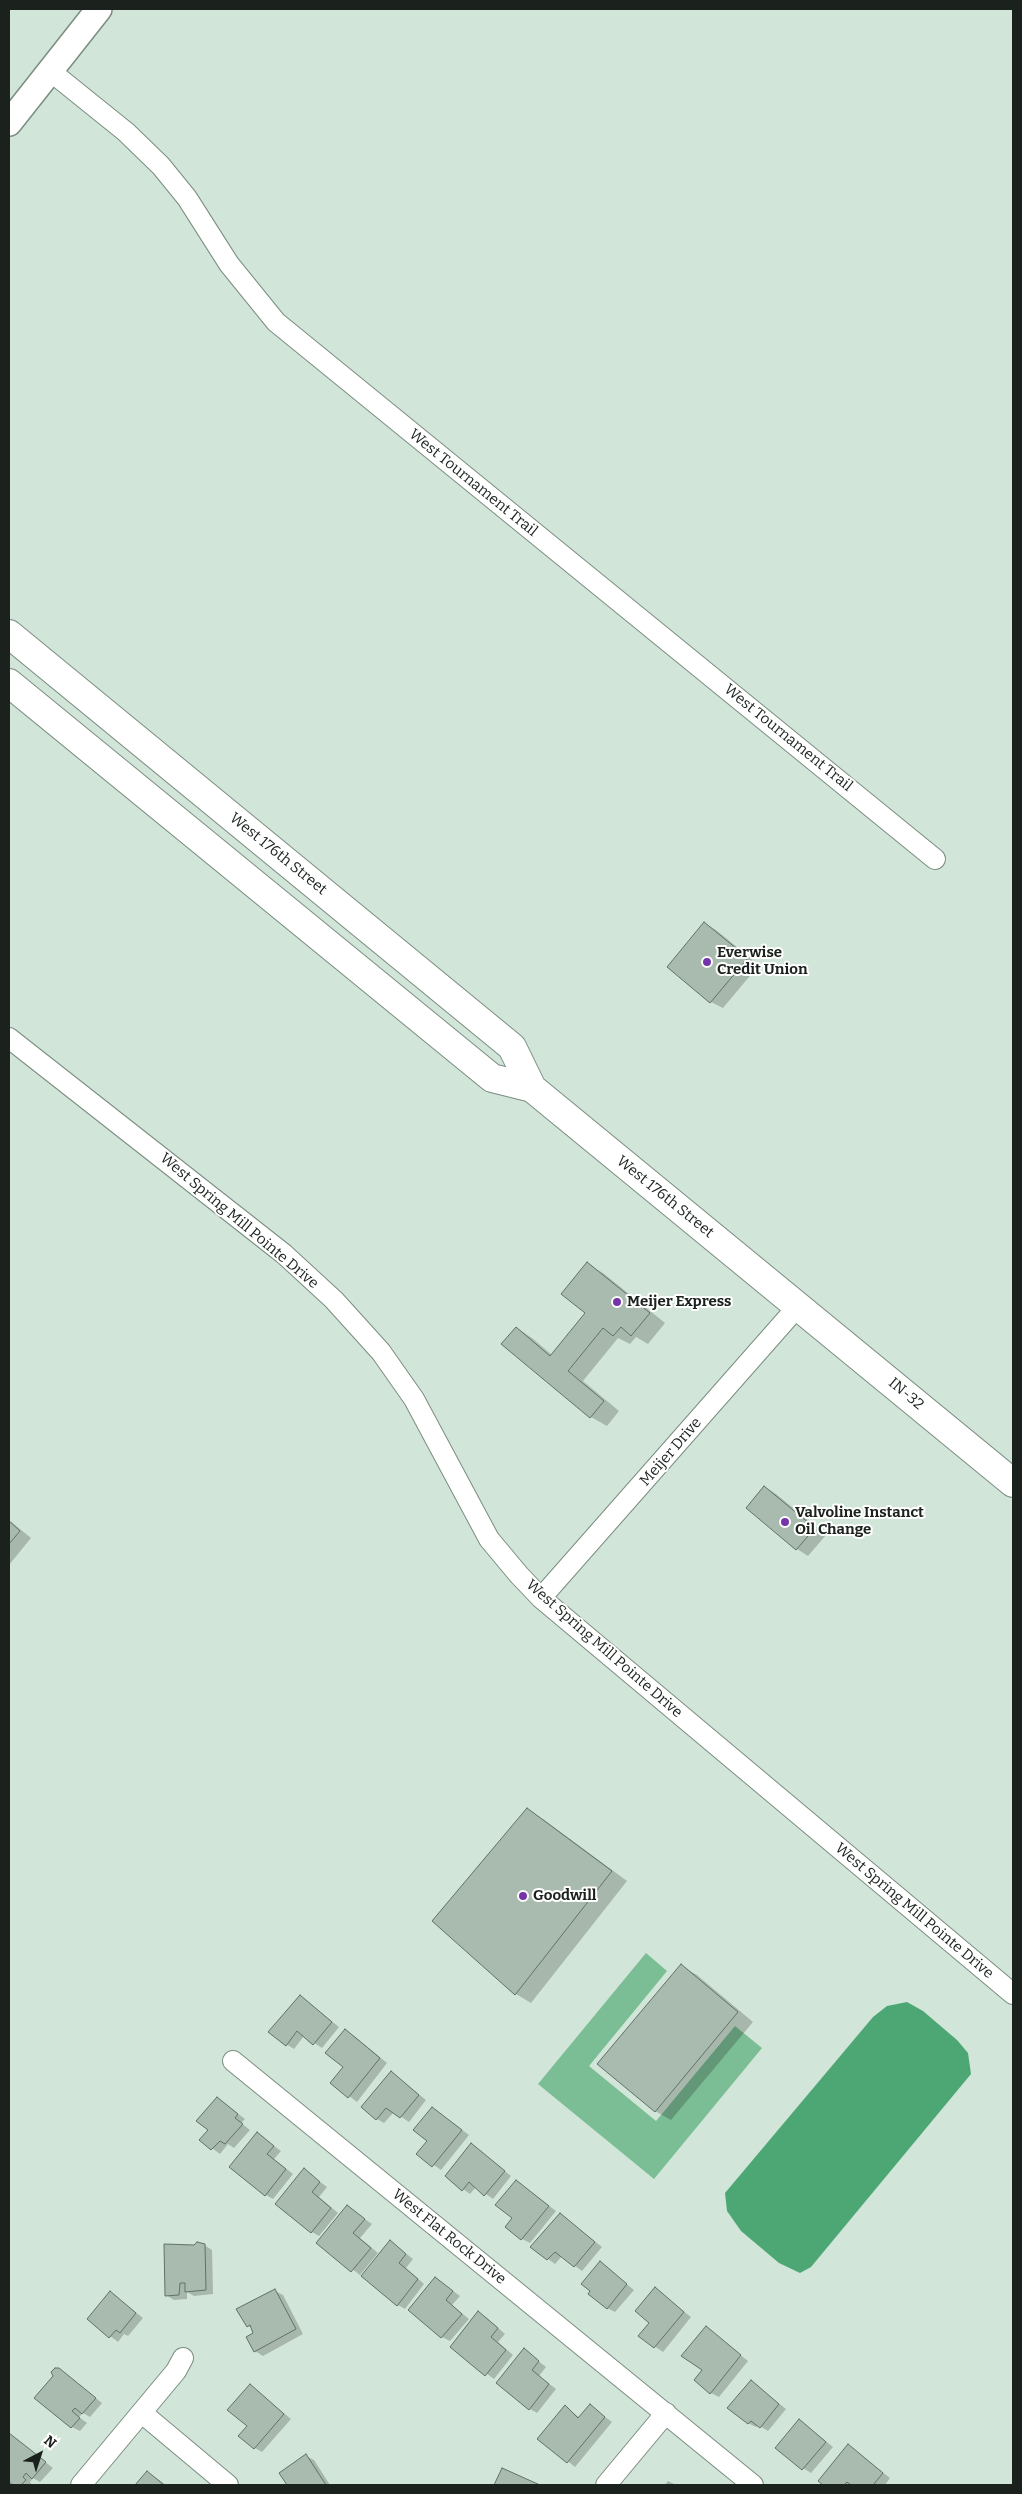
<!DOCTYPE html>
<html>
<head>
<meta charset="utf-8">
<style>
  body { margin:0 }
  #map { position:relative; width:1022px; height:2494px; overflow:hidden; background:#d1e5d8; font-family:Bitter,serif }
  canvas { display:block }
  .frame { position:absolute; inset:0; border:10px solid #1b221d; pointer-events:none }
  .north { position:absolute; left:15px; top:2429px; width:50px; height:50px; -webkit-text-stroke:4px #fff; paint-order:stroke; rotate:40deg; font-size:14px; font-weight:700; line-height:20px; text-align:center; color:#1b221d }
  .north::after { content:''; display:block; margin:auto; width:18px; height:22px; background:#1b221d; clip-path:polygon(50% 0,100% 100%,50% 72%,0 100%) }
</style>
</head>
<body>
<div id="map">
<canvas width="1022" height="2494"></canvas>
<div class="frame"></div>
<div class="north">N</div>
</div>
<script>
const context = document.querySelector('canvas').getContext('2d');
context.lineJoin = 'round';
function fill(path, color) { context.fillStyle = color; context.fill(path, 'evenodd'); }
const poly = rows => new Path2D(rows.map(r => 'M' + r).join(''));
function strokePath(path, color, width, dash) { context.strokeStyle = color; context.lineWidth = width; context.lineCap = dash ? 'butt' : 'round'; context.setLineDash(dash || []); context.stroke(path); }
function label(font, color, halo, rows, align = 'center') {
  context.font = font + ' Bitter,serif'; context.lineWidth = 4; context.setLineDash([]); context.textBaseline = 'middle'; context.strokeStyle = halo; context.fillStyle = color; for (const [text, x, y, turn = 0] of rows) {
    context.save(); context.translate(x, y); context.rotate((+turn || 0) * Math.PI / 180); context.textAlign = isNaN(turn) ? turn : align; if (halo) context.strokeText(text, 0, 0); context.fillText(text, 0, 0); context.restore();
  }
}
fill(poly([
  [646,1953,667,1971,589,2066,656,2121,735,2026,762,2048,654,2179,538,2084]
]), '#7bbe95');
fill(poly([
  [907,2002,923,2011,957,2040,968,2053,971,2074,811,2267,800,2273,779,2263,741,2231,727,2211,725,2193,873,2017,887,2006]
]), '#4da774');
fill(poly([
  [704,923,716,930,759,965,723,1008,711,1002],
  [587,1264,603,1273,665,1323,648,1344,636,1337,630,1344,618,1338,583,1381,619,1411,607,1426,591,1417,503,1344,517,1328,532,1338,552,1355,587,1313],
  [765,1487,776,1494,826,1535,808,1556,797,1549],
  [9,1520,31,1538,9,1565],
  [527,1809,543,1819,627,1881,531,2003,516,1994],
  [681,1966,697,1975,753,2022,671,2120,655,2111],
  [300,1996,339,2027,322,2048,304,2036,294,2049,286,2044],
  [353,2035,387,2063,357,2102,332,2083,345,2067],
  [391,2072,426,2100,409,2122,394,2112,384,2123,377,2119],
  [217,2098,245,2119,241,2123,250,2130,234,2148,228,2144,220,2154,201,2140,210,2129],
  [432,2108,469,2135,441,2170,418,2154,428,2141],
  [258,2134,281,2151,274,2159,293,2174,273,2199,266,2195],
  [472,2145,511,2176,493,2199,476,2187,470,2194,463,2189],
  [304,2170,327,2187,319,2197,338,2213,319,2236,312,2232],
  [516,2181,556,2211,530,2243,522,2239],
  [347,2207,372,2224,360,2238,378,2253,360,2275,318,2243],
  [560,2214,602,2247,582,2271,562,2256,555,2264,532,2247],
  [391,2242,413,2259,406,2268,424,2284,405,2309,398,2305],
  [204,2245,212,2250,213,2294,194,2296,187,2292,187,2299,174,2300,166,2295],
  [600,2263,634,2290,615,2312,607,2308],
  [435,2278,460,2296,452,2305,469,2319,450,2341,442,2337],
  [655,2289,691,2317,663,2352,640,2336,651,2323],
  [275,2291,283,2295,303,2334,263,2356,255,2351,248,2338,254,2333,252,2328,248,2326],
  [111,2293,143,2318,128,2336,124,2334,118,2342,88,2319],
  [486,2317,505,2334,498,2342,513,2355,494,2379,451,2347],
  [706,2328,748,2361,719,2397,711,2393,704,2370],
  [524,2350,546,2367,539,2376,556,2389,537,2413,530,2409],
  [59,2369,102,2403,90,2417,83,2413,79,2417,87,2423,80,2431,72,2427],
  [751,2382,786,2409,768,2431,758,2425,756,2427,748,2423],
  [250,2385,291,2419,262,2452,255,2448,249,2425],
  [565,2406,580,2418,590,2406,612,2422,575,2467,539,2438],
  [807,2426,833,2447,811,2473,803,2468],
  [9,2434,53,2468,40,2482,33,2478,30,2482,32,2485,15,2485,9,2480],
  [849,2446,890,2478,885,2485,825,2485,820,2481],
  [306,2456,314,2460,330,2485,290,2485,280,2473],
  [147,2472,155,2477,166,2485,136,2485],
  [668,2481,676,2485,665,2485]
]), '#0003');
const building = poly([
  [704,922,748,958,710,1003,667,967,704,922],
  [587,1262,650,1313,631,1336,621,1327,613,1336,603,1328,568,1371,604,1401,590,1418,501,1344,516,1327,550,1356,585,1313,561,1294,587,1262],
  [764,1486,815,1528,796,1550,746,1508,764,1486],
  [9,1521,20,1531,9,1544,9,1521],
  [527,1808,612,1871,515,1995,432,1921,527,1808],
  [681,1964,738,2012,655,2112,597,2064,681,1964],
  [300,1995,332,2022,313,2045,297,2031,286,2046,268,2032,300,1995],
  [345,2029,380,2058,348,2098,330,2083,343,2067,325,2053,345,2029],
  [391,2071,419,2095,400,2118,386,2108,376,2120,361,2107,391,2071],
  [217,2097,238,2114,235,2118,243,2124,225,2144,220,2141,211,2150,199,2140,208,2130,196,2121,217,2097],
  [432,2107,462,2130,432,2167,416,2154,427,2141,413,2130,432,2107],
  [257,2132,274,2146,267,2154,286,2169,265,2196,229,2167,257,2132],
  [471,2143,505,2171,484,2196,469,2182,462,2191,445,2176,471,2143],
  [304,2168,320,2182,312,2192,331,2208,311,2233,275,2204,304,2168],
  [516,2180,549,2206,521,2240,505,2227,512,2218,495,2205,516,2180],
  [347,2205,365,2219,353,2233,371,2248,351,2272,316,2243,347,2205],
  [560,2213,595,2242,574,2267,555,2252,547,2260,530,2247,560,2213],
  [390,2240,406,2254,399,2263,418,2279,397,2306,361,2276,390,2240],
  [197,2242,205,2244,206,2290,185,2292,185,2283,180,2283,179,2295,165,2296,164,2244,194,2245,197,2242],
  [600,2261,627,2284,607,2309,588,2294,590,2291,581,2284,600,2261],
  [435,2277,453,2291,446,2300,462,2314,441,2338,408,2310,435,2277],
  [655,2287,684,2312,654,2348,638,2336,649,2323,635,2311,655,2287],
  [275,2289,296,2329,254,2352,246,2337,253,2333,250,2325,247,2327,236,2309,275,2289],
  [110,2291,136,2313,120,2333,116,2330,109,2338,87,2319,110,2291],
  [478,2311,498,2328,491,2337,506,2350,485,2376,450,2347,478,2311],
  [706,2326,741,2355,710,2394,694,2380,702,2370,681,2356,706,2326],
  [524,2348,539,2361,532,2370,549,2384,529,2410,496,2383,524,2348],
  [55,2368,59,2368,96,2398,82,2414,75,2408,72,2411,80,2418,71,2428,34,2398,53,2376,51,2372,55,2368],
  [751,2380,779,2404,760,2428,751,2421,748,2424,727,2408,751,2380],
  [250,2384,284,2414,254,2449,238,2436,247,2426,227,2410,250,2384],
  [590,2404,605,2417,567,2463,537,2439,565,2405,578,2418,590,2404],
  [799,2419,826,2442,802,2470,775,2448,799,2419],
  [9,2433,46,2462,32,2479,26,2473,23,2477,26,2480,21,2485,13,2485,9,2482,9,2433],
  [848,2444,883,2473,873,2485,851,2485,847,2482,844,2485,823,2485,818,2481,848,2444],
  [306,2454,326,2485,287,2485,279,2473,306,2454],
  [502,2468,540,2485,494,2485,502,2468],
  [147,2471,164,2485,135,2485,147,2471]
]);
fill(building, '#a8bbae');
strokePath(building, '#607166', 1);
const minor = poly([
  [49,70,126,132,161,166,187,198,229,264,276,322,935,859],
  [9,1038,284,1254,334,1300,381,1352,414,1399,489,1539,519,1575,541,1598,1013,1994],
  [541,1598,799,1305],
  [233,2061,753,2485],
  [142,2413,228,2485],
  [81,2485,176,2371,183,2358],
  [606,2485,666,2413]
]);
const tertiary = poly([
  [9,123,99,9]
]);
const primary = poly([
  [9,634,512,1047,532,1088,1013,1483],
  [9,683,492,1078,532,1088]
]);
strokePath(minor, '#7b8d81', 22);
strokePath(tertiary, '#7b8d81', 28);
strokePath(primary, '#7b8d81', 30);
strokePath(minor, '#fff', 20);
strokePath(tertiary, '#fff', 25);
strokePath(primary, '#fff', 28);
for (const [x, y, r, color] of [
  [707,962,5,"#7534a9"],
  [617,1302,5,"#7534a9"],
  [785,1522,5,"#7534a9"],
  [523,1896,5,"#7534a9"]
]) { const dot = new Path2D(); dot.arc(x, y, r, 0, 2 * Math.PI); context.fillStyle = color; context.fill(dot); strokePath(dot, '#fff', 2); }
label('15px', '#1b221d', '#fff', [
  ["West Tournament Trail",473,483,39],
  ["West Tournament Trail",788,738,39],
  ["West 176th Street",278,854,39],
  ["West 176th Street",665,1197,39],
  ["West Spring Mill Pointe Drive",239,1221,40],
  ["IN-32",906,1394,40],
  ["Meijer Drive",671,1452,-49],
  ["West Spring Mill Pointe Drive",604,1649,41],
  ["West Spring Mill Pointe Drive",914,1911,40],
  ["West Flat Rock Drive",449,2237,39]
]);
label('bold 15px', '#1b221d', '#fff', [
  ["Everwise",717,953],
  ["Credit Union",717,970],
  ["Meijer Express",627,1302],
  ["Valvoline Instanct",795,1513],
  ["Oil Change",795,1530],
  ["Goodwill",533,1896]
], 'left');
</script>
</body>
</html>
